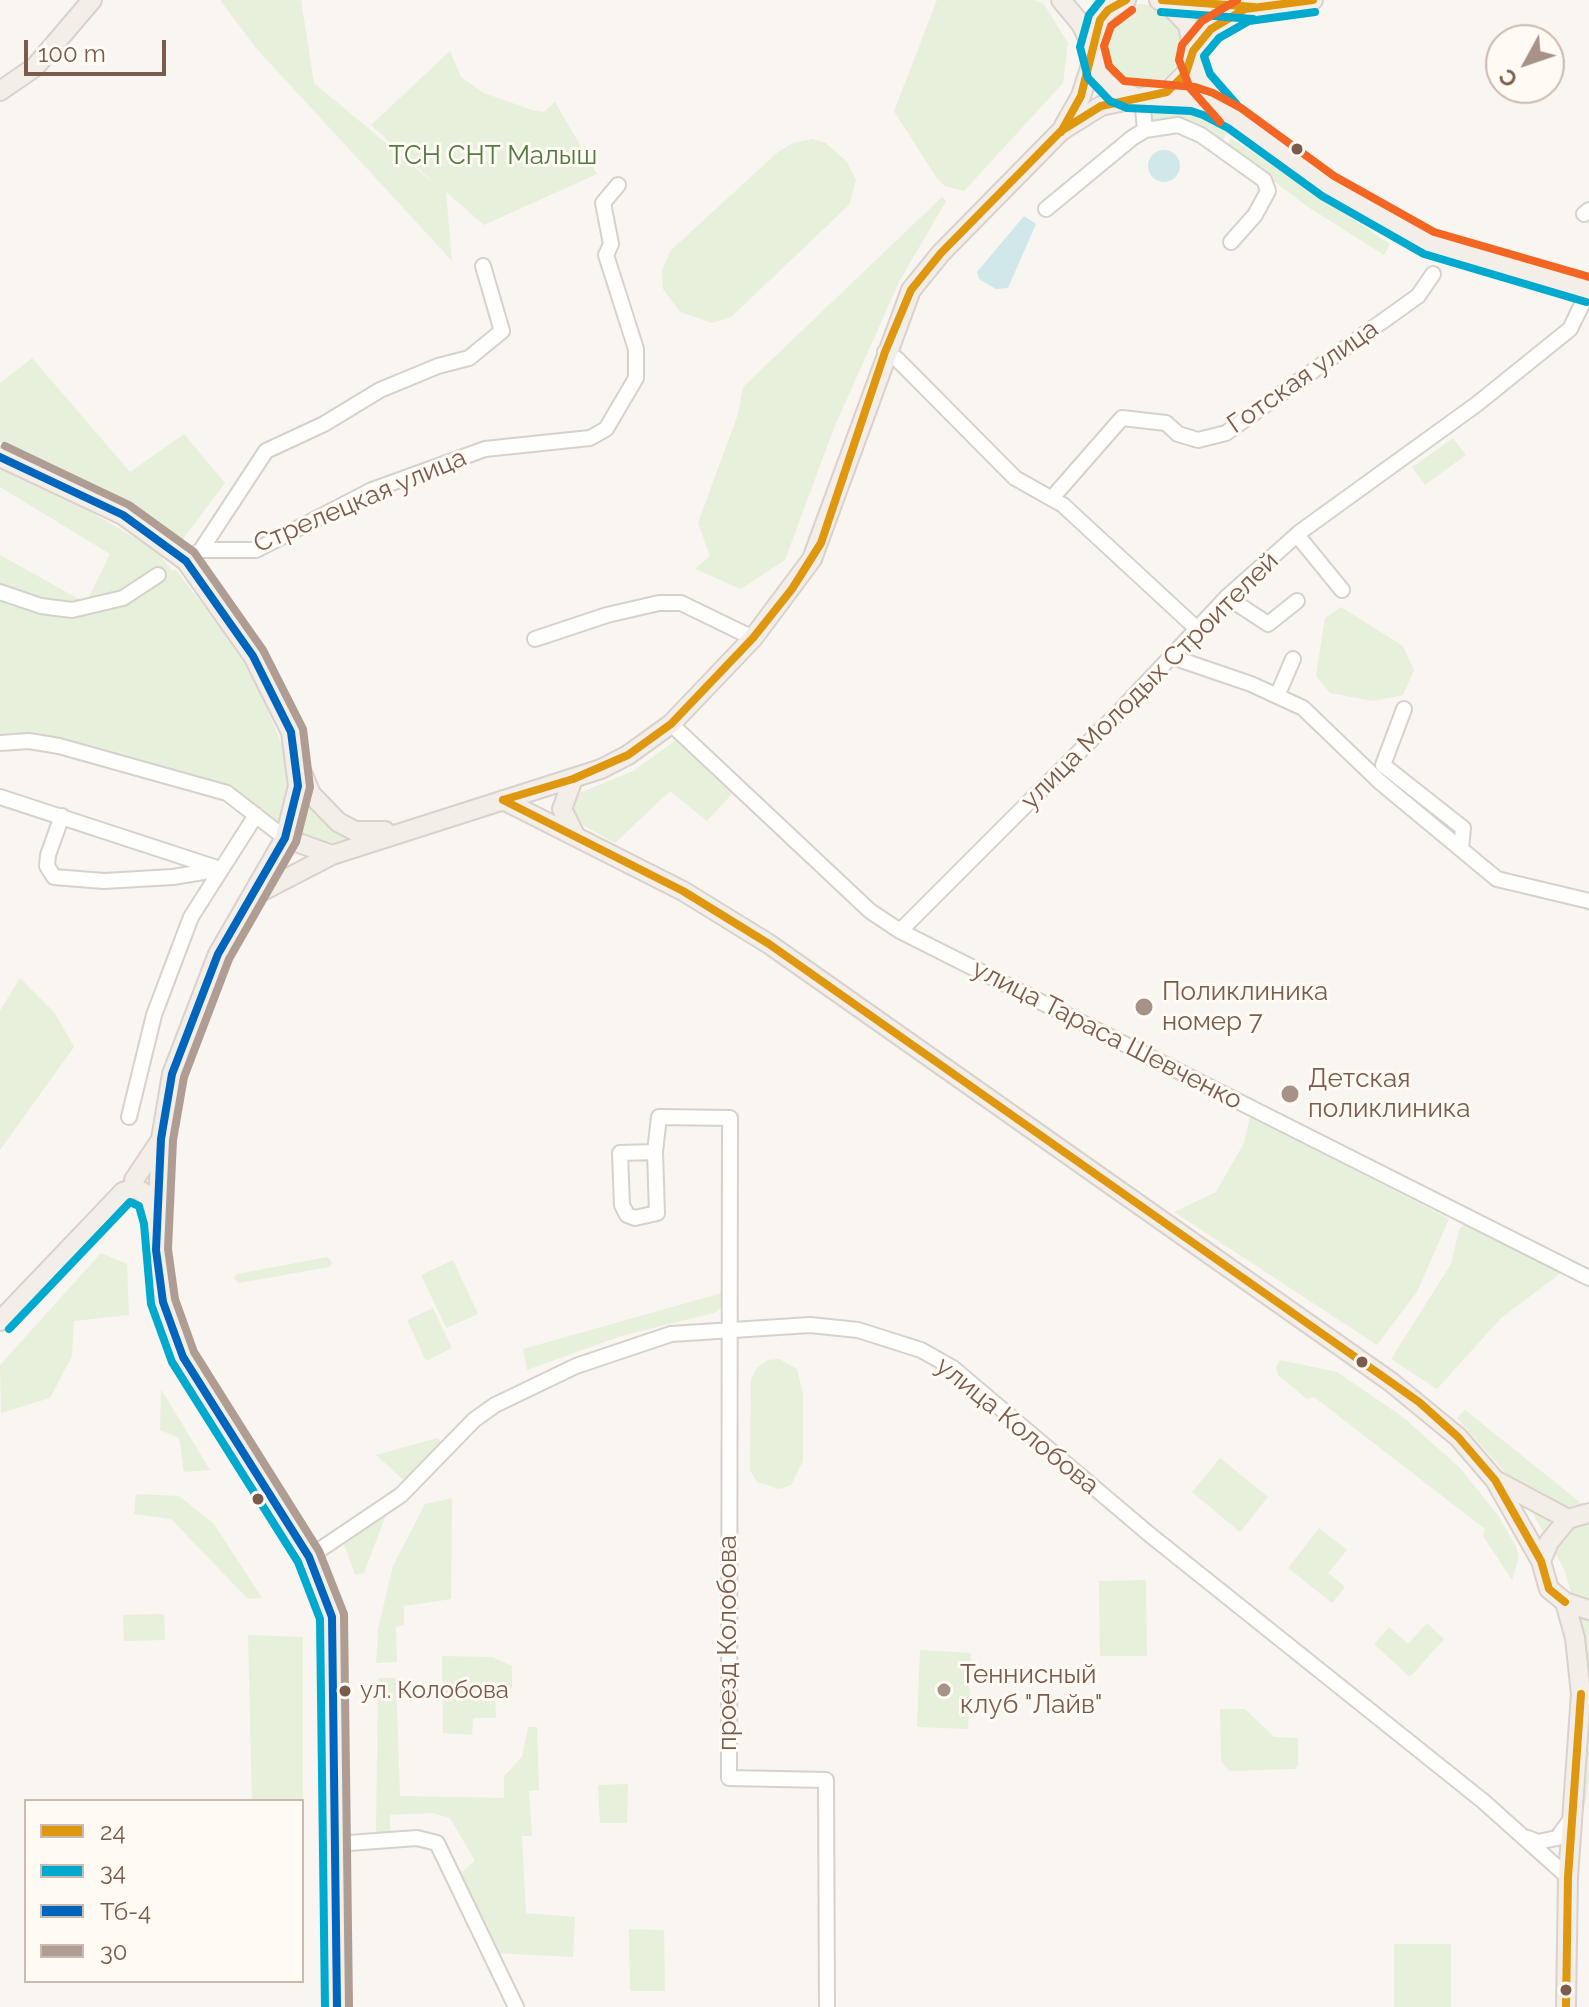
<!DOCTYPE html>
<html>
<head>
<meta charset="utf-8">
<style>
  body { margin:0 }
  #map { position:relative; width:1589px; height:2007px; overflow:hidden; background:#f9f5f0; font-family:Raleway,sans-serif }
  canvas { display:block }
  .legend { position:absolute; left:24px; top:1799px; width:280px; height:184px; box-sizing:border-box; background:#fffaf3; border:2px solid #cabbb1; margin:0; padding:10px 14px; list-style:none; font-size:24px; color:#7a5c4d }
  .legend li { display:flex; align-items:center; gap:16px; height:40px }
  .legend b { width:40px; border:2px solid #cabbb1 }
  .north { position:absolute; left:1485px; top:24px; width:80px; height:80px; box-sizing:border-box; background:#fffaf3; border:2px solid #cabbb1; border-radius:50%; rotate:230deg; font-size:22px; font-weight:700; line-height:32px; text-align:center; color:#7a5c4d }
  .north::after { content:''; display:block; margin:auto; width:28px; height:36px; background:#a69286; clip-path:polygon(50% 0,100% 100%,50% 72%,0 100%) }
  .scale { position:absolute; left:24px; top:40px; width:142px; height:36px; box-sizing:border-box; border:4px solid #7a5c4d; border-top:0; padding-left:10px; font-size:24px; line-height:28px; white-space:nowrap; color:#7a5c4d; -webkit-text-stroke:6px #fffaf3; paint-order:stroke }
</style>
</head>
<body>
<div id="map">
<canvas width="1589" height="2007"></canvas>
<ul class="legend">
<li><b style="height:10px;background:#de970f"></b>24</li>
<li><b style="height:10px;background:#00a9ce"></b>34</li>
<li><b style="height:10px;background:#0065bd"></b>Тб-4</li>
<li><b style="height:10px;background:#af9d94"></b>30</li>
</ul>
<div class="north">С</div>
<div class="scale">100 m</div>
</div>
<script>
const context = document.querySelector('canvas').getContext('2d');
context.lineJoin = 'round';
function fill(path, color) { context.fillStyle = color; context.fill(path, 'evenodd'); }
const poly = rows => new Path2D(rows.map(r => 'M' + r).join(''));
function strokePath(path, color, width, dash) { context.strokeStyle = color; context.lineWidth = width; context.lineCap = dash ? 'butt' : 'round'; context.setLineDash(dash || []); context.stroke(path); }
function label(font, color, halo, rows, align = 'center') {
  context.font = font + ' Raleway,sans-serif'; context.lineWidth = 6; context.setLineDash([]); context.textBaseline = 'middle'; context.strokeStyle = halo; context.fillStyle = color; for (const [text, x, y, turn = 0] of rows) {
    context.save(); context.translate(x, y); context.rotate((+turn || 0) * Math.PI / 180); context.textAlign = isNaN(turn) ? turn : align; if (halo) context.strokeText(text, 0, 0); context.fillText(text, 0, 0); context.restore();
  }
}
fill(poly([
  [220,0,301,0,314,83,441,189,371,125,450,51,461,77,484,93,532,110,544,112,555,102,597,174,484,225,446,192,452,261,256,48],
  [937,0,1034,0,1044,4,1068,43,1063,83,964,191,945,186,936,177,894,111],
  '1099 45a41 41 0 1 1 82 0a41 41 0 1 1-82 0Z',
  [1154,107,1189,107,1229,129,1221,144,1152,121,1149,116],
  [1231,138,1390,244,1384,255,1308,207,1227,146],
  [812,139,826,143,847,162,856,180,849,205,731,317,712,323,680,312,663,289,662,270,671,250,778,152,793,143],
  [942,197,946,201,899,282,834,428,785,560,741,589,695,569,710,556,698,523,738,414,743,387],
  [32,358,130,472,184,434,225,483,180,543,141,511,0,442,0,383],
  [1453,438,1466,455,1425,485,1412,467],
  [0,467,76,503,155,550,173,571,175,569,230,639,262,696,286,755,289,798,276,826,246,799,216,786,0,740,0,555,86,603,110,554,0,487],
  [1341,607,1403,646,1414,670,1403,695,1373,701,1330,693,1316,676,1325,618],
  [676,740,732,794,707,821,670,791,615,843,569,817,572,796,633,771],
  [306,802,335,830,350,838,333,843,311,840,299,830],
  [20,978,54,1012,74,1047,0,1150,0,1011],
  [1250,1116,1449,1219,1417,1292,1377,1345,1174,1212,1216,1192,1244,1143],
  [1466,1223,1561,1273,1501,1318,1437,1389,1391,1359,1451,1264,1459,1230],
  [101,1253,127,1264,129,1315,74,1321,72,1356,50,1398,1,1413,0,1365],
  [327,1257,332,1262,329,1267,239,1283,234,1279,237,1274],
  [453,1260,478,1314,446,1328,421,1275],
  [722,1293,724,1306,714,1313,621,1336,527,1370,523,1349],
  [433,1308,452,1348,426,1361,407,1320],
  [779,1359,797,1369,803,1394,803,1461,791,1485,779,1489,757,1482,750,1470,751,1379,757,1368,768,1360],
  [1280,1360,1337,1372,1403,1417,1460,1468,1497,1514,1516,1546,1519,1557,1512,1580,1483,1536,1485,1529,1314,1397,1307,1399,1278,1375,1276,1367],
  [161,1389,210,1470,184,1472,179,1438,160,1430],
  [1465,1410,1581,1503,1589,1503,1589,1778,1585,1806,1581,1808,1583,1638,1565,1571,1518,1487,1457,1418],
  [437,1438,442,1443,406,1482,376,1455],
  [1220,1458,1268,1497,1240,1532,1192,1492],
  [136,1494,179,1496,214,1524,262,1598,248,1599,171,1519,134,1514],
  [452,1498,451,1599,404,1606,404,1625,396,1627,397,1662,376,1663,378,1629,393,1566,425,1504],
  [387,1512,364,1573,355,1575,343,1541],
  [1319,1528,1347,1550,1328,1573,1345,1587,1332,1603,1288,1568],
  [1146,1580,1147,1656,1100,1656,1099,1581],
  [164,1614,165,1640,124,1641,123,1615],
  [1427,1623,1444,1639,1410,1677,1374,1644,1389,1627,1408,1644],
  [248,1635,303,1637,303,1886,302,1801,252,1801],
  [920,1650,971,1653,968,1729,917,1727],
  [442,1656,492,1657,512,1666,512,1688,495,1693,496,1718,473,1718,472,1735,443,1733],
  [378,1678,396,1678,400,1796,504,1798,504,1776,522,1757,528,1727,537,1727,539,1790,529,1791,532,1836,522,1836,526,1913,575,1917,573,1957,495,1953,457,1876,475,1861,450,1818,432,1813,390,1815,390,1834,376,1833],
  [1220,1709,1245,1709,1274,1737,1298,1738,1298,1765,1295,1769,1229,1771,1221,1761],
  [628,1784,627,1823,600,1823,598,1785],
  [629,1929,664,1930,665,1991,630,1991],
  [1394,1944,1451,1944,1451,2007,1394,2007]
]), '#e7f0db');
fill(poly([
  '1148 166a16 16 0 1 1 32 0a16 16 0 1 1-32 0Z',
  [1024,216,1036,224,1008,288,996,289,979,279,977,272]
]), '#d0e8ea');
const minor = poly([
  [1142,98,1145,130],
  [1046,209,1132,138,1145,130,1178,125,1201,135,1264,180,1268,191,1255,215,1231,242],
  [1584,214,1589,210],
  [885,352,897,359,1015,478,1063,505,1196,628],
  [1052,498,1122,418,1166,423,1178,434,1198,440,1226,433,1418,296,1433,274],
  [1297,535,1342,590],
  [201,550,266,451,324,424,380,390,438,366,469,358,502,331,483,266],
  [186,561,201,550,256,550,372,490,485,449,590,438,606,429,636,378,636,349,606,255,611,244,603,203,618,185],
  [0,592,41,606,72,610,123,598,158,575],
  [1227,597,1268,624,1297,601],
  [535,639,607,615,659,603,681,603,753,638],
  [1172,657,1251,684,1303,708,1380,782,1497,879,1589,901],
  [1277,696,1293,659],
  [1404,709,1383,765,1463,828,1461,849],
  [671,724,870,911,900,931,1589,1278],
  [0,743,29,741,59,746,227,793,285,838],
  [0,797,217,868],
  [62,816,48,855,47,866,54,877,104,881,173,877,221,869],
  [900,931,1120,711,1227,597,1300,532,1477,404,1570,329,1589,290],
  [129,1117,154,1015,191,917,256,815],
  [655,1152,657,1213,635,1218,627,1215,622,1205,620,1153,655,1152,659,1117,730,1118,729,1778,826,1780,827,2007],
  [309,1557,401,1495,474,1420,495,1405,576,1366,671,1334,810,1325,858,1330,921,1350,953,1368,1149,1534,1483,1801,1568,1877],
  [1528,1838,1538,1842,1557,1838,1572,1818],
  [335,1844,417,1838,437,1843,516,2007]
]);
const major = poly([
  [1061,0,1081,24,1092,46],
  [1126,0,1108,10,1100,20,1092,46,1098,72,1106,83,1135,97],
  [1162,0,1245,9,1313,0],
  [1193,51,1211,29,1245,9],
  [1191,61,1200,81,1225,110],
  [0,91,35,67,92,0],
  [1156,97,1193,99,1229,115,1328,186,1429,243,1589,290],
  [1064,126,1081,96,1093,59],
  [0,457,123,515,186,561,253,656,291,732,298,786,285,838,218,954,172,1074,161,1139,156,1250,163,1302,183,1357,309,1557,332,1617,337,2007],
  [301,770,311,794,338,822,355,831,385,831],
  [573,779,562,809,574,833],
  [503,800,683,891,769,944,1391,1382,1458,1437,1495,1480,1541,1561,1549,1589,1565,1602,1589,1610],
  [285,838,332,855],
  [251,897,332,855,601,769,628,755,671,724,753,638,812,559,911,290,941,253,1061,131,1101,106,1167,92,1186,73,1193,51,1188,25,1170,6,1159,0],
  [134,1180,160,1141],
  [0,1321,123,1192,133,1188,143,1192,154,1215],
  [1495,1480,1568,1519,1589,1513],
  [1541,1561,1549,1542,1568,1519],
  [1565,1602,1575,1638,1581,1694,1568,1877,1566,2007]
]);
strokePath(minor, '#d7d1cb', 18);
strokePath(major, '#dad1cc', 22);
strokePath(minor, '#fefefd', 14);
strokePath(major, '#f3eee8', 18);
strokePath(poly([
  [1162,0,1254,7],
  [1061,132,1081,96,1100,20,1108,10,1126,0],
  [503,800,683,891,769,944,1419,1402,1458,1437,1495,1480,1541,1561,1549,1589,1565,1602],
  [503,800,573,779,628,755,671,724,753,638,792,589,821,543,885,352,911,290,941,253,1061,131,1101,106,1167,92,1186,73,1193,51,1211,29,1245,9,1313,0],
  [1566,2007,1568,1877,1581,1694]
]), '#de970f', 8);
strokePath(poly([
  [1101,0,1089,15,1080,47,1088,78,1110,101,1127,108,1191,111,1203,115,1228,128,1322,196,1424,254,1586,302],
  [1161,12,1253,19],
  [1238,106,1210,74,1204,56,1219,38,1249,21,1315,12],
  [9,1329,130,1202,139,1206,144,1224,151,1304,172,1362,298,1562,320,1619,325,2007]
]), '#00a9ce', 8);
strokePath(poly([
  [0,457,123,515,186,561,253,656,291,732,298,786,285,838,218,954,172,1074,161,1139,156,1250,163,1302,183,1357,309,1557,332,1617,337,2007]
]), '#0065bd', 8);
strokePath(poly([
  [5,446,129,505,194,552,263,650,303,729,310,787,296,842,229,959,184,1077,173,1140,168,1249,175,1299,194,1352,319,1551,344,1614,349,2007]
]), '#af9d94', 8);
strokePath(poly([
  [1132,10,1111,26,1104,46,1109,66,1124,81,1195,87,1213,93,1241,108,1334,176,1434,232,1589,277],
  [1220,122,1190,88,1179,60,1182,45,1202,21,1237,0]
]), '#f26522', 8);
for (const [x, y, r, color] of [
  [1297,149,7,"#7a5c4d"],
  [1144,1007,10,"#a69286"],
  [1290,1094,10,"#a69286"],
  [1362,1362,7,"#7a5c4d"],
  [258,1499,7,"#7a5c4d"],
  [944,1690,8,"#a69286"],
  [345,1691,7,"#7a5c4d"],
  [1566,1990,7,"#7a5c4d"]
]) { const dot = new Path2D(); dot.arc(x, y, r, 0, 2 * Math.PI); context.fillStyle = color; context.fill(dot); strokePath(dot, '#fffaf3', 3); }
label('24px', '#7a5c4d', '#fffaf3', [
  ["ул. Колобова",360,1691]
], 'left');
label('26px', '#537a41', '#fffaf3', [
  ["ТСН СНТ Малыш",493,156]
]);
label('26px', '#7a5c4d', '#fffaf3', [
  ["Готская улица",1303,377,-35],
  ["Стрелецкая улица",360,501,-23],
  ["улица Молодых Строителей",1150,681,-45],
  ["улица Тараса Шевченко",1107,1035,27],
  ["улица Колобова",1017,1426,39],
  ["проезд Колобова",728,1643,-90]
]);
label('26px', '#7a5c4d', '#fffaf3', [
  ["Поликлиника",1162,992],
  ["номер 7",1162,1022],
  ["Детская",1308,1079],
  ["поликлиника",1308,1109],
  ["Теннисный",960,1675],
  ["клуб \"Лайв\"",960,1705]
], 'left');
</script>
</body>
</html>
